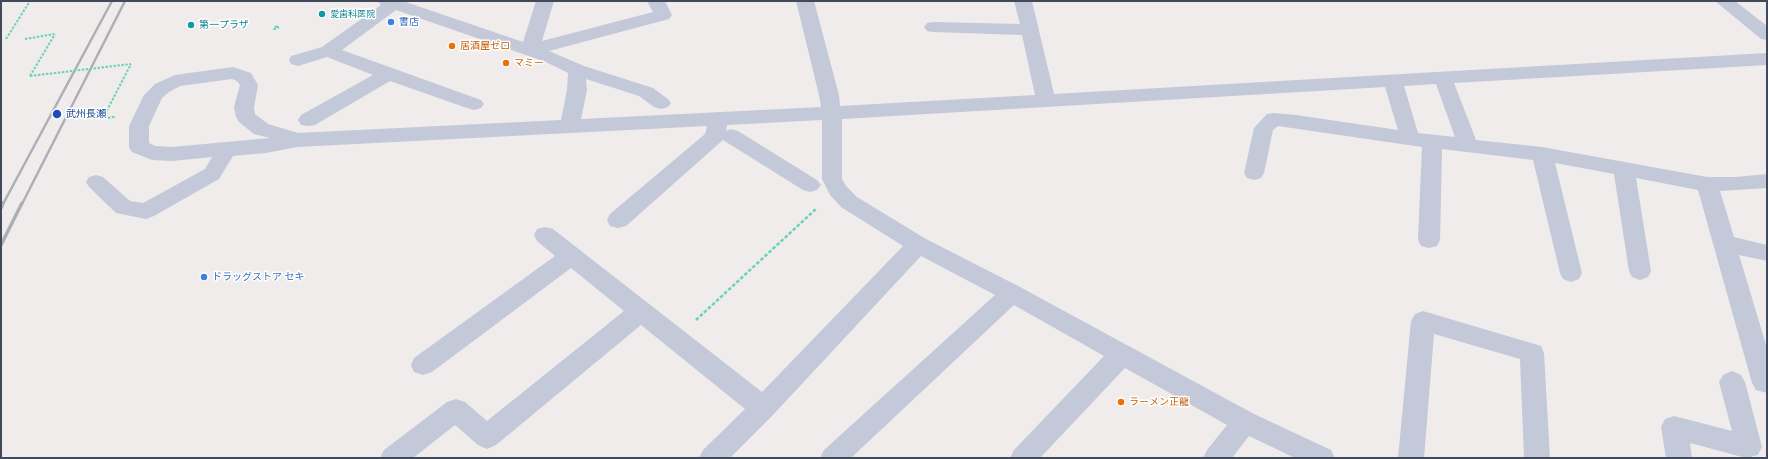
<!DOCTYPE html>
<html>
<head>
<meta charset="utf-8">
<style>
  body { margin:0 }
  #map { position:relative; width:1768px; height:459px; overflow:hidden; background:#efeceb; font-family:Mulish,sans-serif }
  canvas { display:block }
  .frame { position:absolute; inset:0; border:2px solid #42495a; pointer-events:none }
</style>
</head>
<body>
<div id="map">
<canvas width="1768" height="459"></canvas>
<div class="frame"></div>
</div>
<script>
const context = document.querySelector('canvas').getContext('2d');
context.lineJoin = 'round';
const poly = rows => new Path2D(rows.map(r => 'M' + r).join(''));
function strokePath(path, color, width, dash) { context.strokeStyle = color; context.lineWidth = width; context.lineCap = dash ? 'butt' : 'round'; context.setLineDash(dash || []); context.stroke(path); }
function fill(path, color) { context.fillStyle = color; context.fill(path, 'evenodd'); }
function label(font, color, halo, rows, align = 'center') {
  context.font = font + ' Mulish,"Noto Sans JP",sans-serif'; context.lineWidth = 3; context.setLineDash([]); context.textBaseline = 'middle'; context.strokeStyle = halo; context.fillStyle = color; for (const [text, x, y, turn = 0] of rows) {
    context.save(); context.translate(x, y); context.rotate((+turn || 0) * Math.PI / 180); context.textAlign = isNaN(turn) ? turn : align; if (halo) context.strokeText(text, 0, 0); context.fillText(text, 0, 0); context.restore();
  }
}
strokePath(poly([
  [278,26,278,28,274,29,275,27,278,26],
  [6,39,30,1],
  [25,39,54,34],
  [30,76,55,34],
  [103,118,131,64],
  [104,118,115,117]
]), '#69d3ba', 2, [2.5, 1.5]);
strokePath(poly([
  [696,320,817,208]
]), '#69d3ba', 2.5, [3.5, 2]);
fill(poly([
  [377,1,403,1,523,42,536,1,554,1,542,41,653,12,647,1,665,1,672,15,669,19,549,51,584,66,653,88,668,99,671,103,668,107,661,109,654,107,639,96,586,79,587,90,581,119,821,107,819,95,796,1,814,1,839,95,840,106,1035,95,1022,35,933,32,927,31,924,27,927,23,933,22,1020,24,1014,1,1032,1,1054,94,1767,53,1767,65,1454,83,1476,140,1542,147,1707,177,1736,177,1767,174,1767,188,1720,191,1734,237,1767,245,1767,261,1739,255,1767,348,1767,393,1756,390,1752,383,1698,190,1636,178,1651,271,1648,277,1640,280,1632,277,1629,271,1614,174,1555,163,1582,273,1579,279,1571,282,1563,279,1560,273,1533,160,1442,149,1440,240,1437,246,1429,248,1421,246,1418,240,1422,147,1278,126,1273,130,1264,173,1261,178,1254,180,1247,178,1244,173,1254,128,1267,114,1274,113,1296,115,1398,130,1385,87,842,119,842,179,846,186,857,197,926,239,1020,287,1254,414,1331,450,1335,458,1295,458,1249,436,1232,458,1203,458,1207,450,1227,425,1125,368,1040,458,1010,458,1014,450,1104,356,1014,305,851,458,820,458,824,450,995,295,921,256,772,416,730,458,699,458,703,450,745,409,641,325,496,445,487,449,478,445,455,425,413,458,380,458,384,450,447,402,456,399,465,402,487,421,624,311,571,268,432,372,423,375,414,372,411,365,414,358,555,256,537,241,534,235,537,229,545,227,553,229,762,392,903,246,841,207,830,195,822,179,822,120,727,125,726,131,731,129,738,131,817,180,821,185,817,190,810,192,803,190,723,140,626,226,618,228,610,226,607,220,610,214,705,134,707,126,297,147,266,153,233,156,219,179,154,216,146,219,116,213,89,187,86,182,89,177,96,175,103,177,130,201,143,203,205,169,212,157,172,161,152,160,132,152,129,147,129,126,144,95,155,84,175,75,233,67,251,73,258,85,254,107,255,114,268,124,298,133,561,120,567,90,568,73,546,62,396,10,342,50,481,100,484,104,481,108,474,110,467,108,390,81,315,125,308,126,301,125,298,120,301,115,373,75,327,57,298,66,291,64,289,60,291,56,322,47,381,5,377,1],
  [232,79,237,81,240,85,234,107,236,117,239,122,254,134,270,138,172,147,155,146,149,143,149,126,162,98,169,92,180,86,232,79],
  [1436,84,1455,137,1418,133,1404,86,1436,84],
  [1715,1,1735,1,1767,26,1767,40,1761,39,1715,1],
  [1423,311,1541,346,1544,353,1550,458,1524,458,1520,359,1434,334,1424,458,1398,458,1411,321,1415,314,1423,311],
  [1732,371,1741,375,1745,382,1762,447,1758,455,1746,458,1690,443,1692,458,1666,458,1661,427,1665,419,1674,416,1732,431,1719,382,1723,375,1732,371]
]), '#c3c9d8');
strokePath(poly([
  [3,204,112,1],
  [22,204,125,1]
]), '#adaeb7', 2.5);
strokePath(poly([
  [1,208,3,203],
  [1,245,22,203]
]), '#adaeb7', 3.5);
strokePath(poly([
  [30,76,131,64]
]), '#69d3ba', 2, [2.5, 1.5]);
for (const [x, y, r, color] of [
  [322,14,4,"#0f9aa8"],
  [391,22,4,"#3f7fe0"],
  [191,25,4,"#0f9aa8"],
  [452,46,4,"#e8710a"],
  [506,63,4,"#e8710a"],
  [57,114,5,"#1a4fb4"],
  [204,277,4,"#3f7fe0"],
  [1121,402,4,"#e8710a"]
]) { const dot = new Path2D(); dot.arc(x, y, r, 0, 2 * Math.PI); context.fillStyle = color; context.fill(dot); strokePath(dot, '#fff', 1.5); }
label('9px', '#0d838f', '#fff', [
  ["愛歯科医院",330,14]
], 'left');
label('10px', '#366cbe', '#fff', [
  ["書店",399,22],
  ["ドラッグストア セキ",212,277]
], 'left');
label('10px', '#0d838f', '#fff', [
  ["第一プラザ",199,25]
], 'left');
label('10px', '#c56008', '#fff', [
  ["居酒屋ゼロ",460,46],
  ["マミー",514,63],
  ["ラーメン正龍",1129,402]
], 'left');
label('10px', '#164399', '#fff', [
  ["武州長瀬",66,114]
], 'left');
</script>
</body>
</html>
